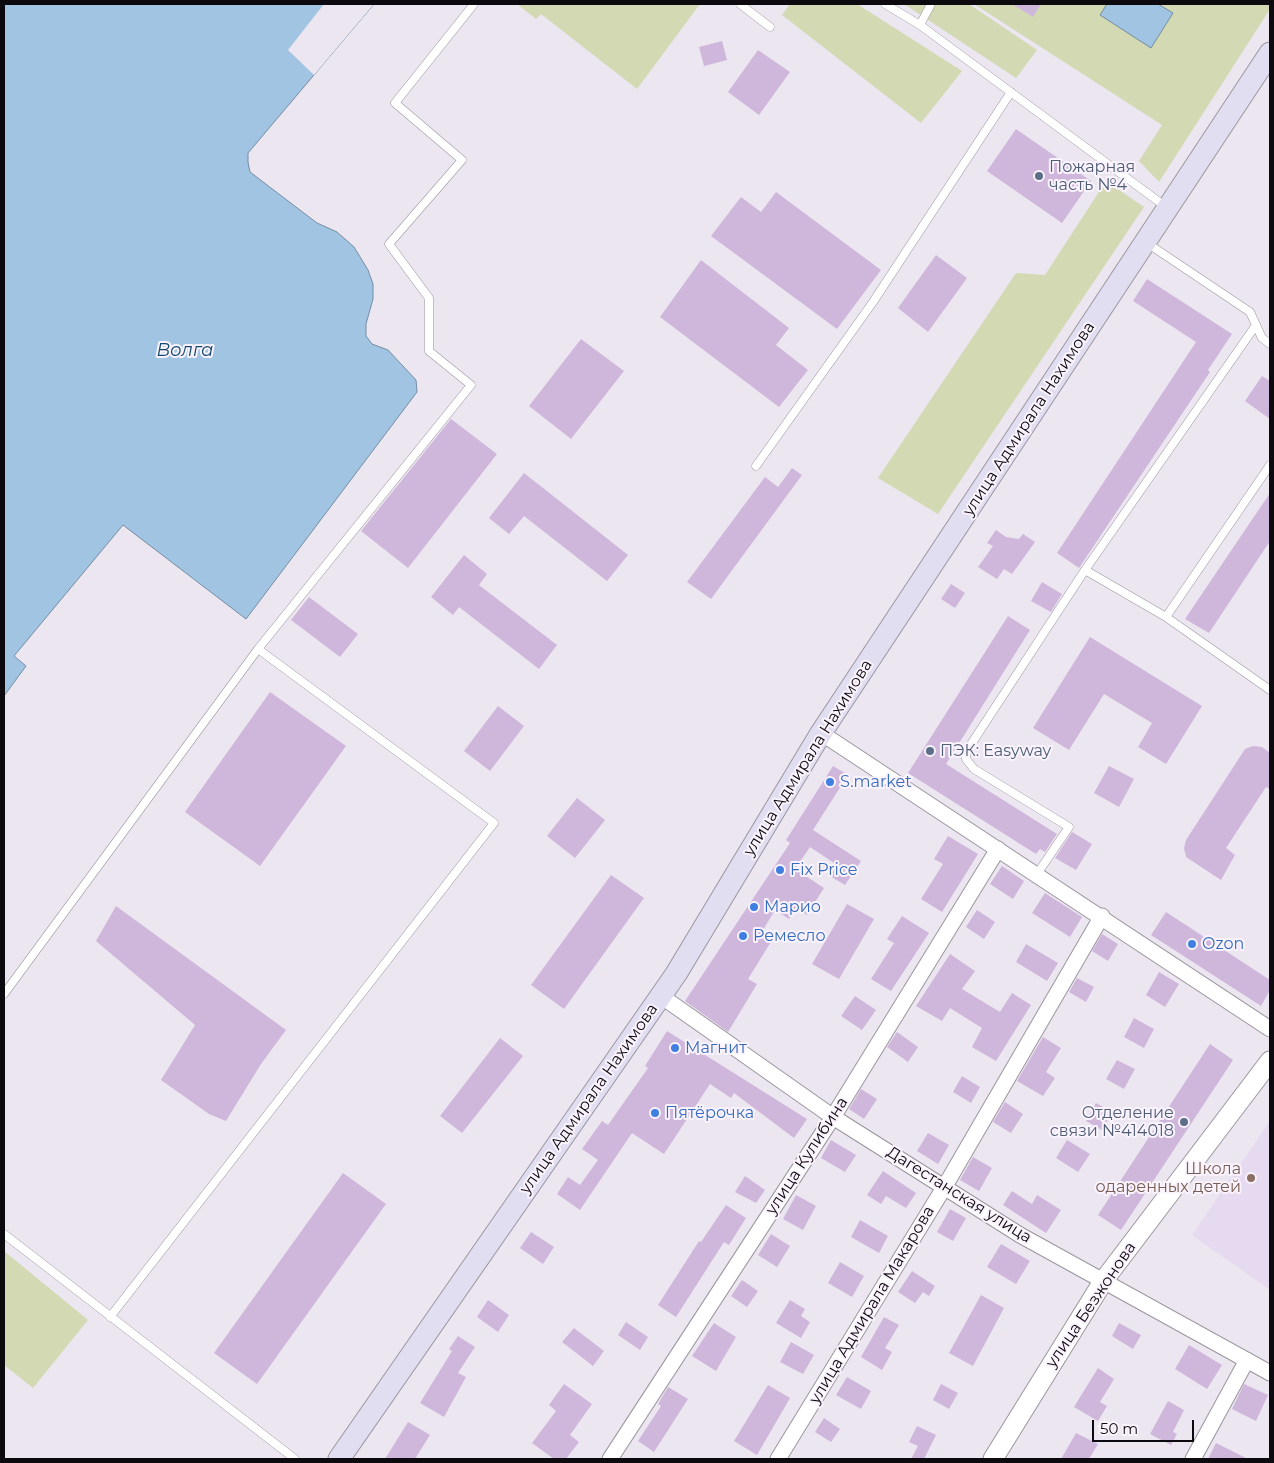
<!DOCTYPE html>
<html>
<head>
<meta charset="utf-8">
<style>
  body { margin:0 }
  #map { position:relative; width:1274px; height:1463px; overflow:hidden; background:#ece6f0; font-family:Montserrat,sans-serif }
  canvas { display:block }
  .frame { position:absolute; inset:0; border:5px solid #0c0a0e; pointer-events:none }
  .scale { position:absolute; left:1092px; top:1420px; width:102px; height:22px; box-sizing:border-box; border:2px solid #0c0a0e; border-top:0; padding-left:6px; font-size:15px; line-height:18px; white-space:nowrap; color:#0c0a0e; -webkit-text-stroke:4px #faf3fd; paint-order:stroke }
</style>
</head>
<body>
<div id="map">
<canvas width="1274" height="1463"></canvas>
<div class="frame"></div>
<div class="scale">50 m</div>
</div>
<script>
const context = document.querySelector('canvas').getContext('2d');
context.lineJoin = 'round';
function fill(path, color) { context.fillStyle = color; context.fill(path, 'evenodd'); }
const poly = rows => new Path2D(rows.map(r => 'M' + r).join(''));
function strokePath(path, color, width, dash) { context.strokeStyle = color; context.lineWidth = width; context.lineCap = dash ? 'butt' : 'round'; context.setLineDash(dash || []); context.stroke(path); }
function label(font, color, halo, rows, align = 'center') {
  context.font = font + ' Montserrat,sans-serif'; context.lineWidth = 4; context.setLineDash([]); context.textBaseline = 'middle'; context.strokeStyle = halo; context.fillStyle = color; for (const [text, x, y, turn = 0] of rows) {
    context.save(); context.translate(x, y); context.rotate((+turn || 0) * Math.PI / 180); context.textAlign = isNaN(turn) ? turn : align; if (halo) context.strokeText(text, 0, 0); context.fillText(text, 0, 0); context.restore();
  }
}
fill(poly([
  [1270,1121,1270,1290,1192,1235]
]), '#e5daef');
fill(poly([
  [517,4,700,4,637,89,541,14,536,19],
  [790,4,857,4,962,71,921,123,782,15],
  [904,4,969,4,1037,50,1016,78],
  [974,4,1270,4,1270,9,1159,182,1139,161,1162,125],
  [1106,181,1144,207,938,514,878,478,1016,273,1045,275],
  [4,1251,88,1320,33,1388,4,1365]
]), '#d3d9b2');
const water = poly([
  [4,4,374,4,248,153,248,162,250,172,317,223,337,232,354,247,368,270,373,284,373,299,366,324,366,336,372,344,388,350,416,380,417,392,246,619,123,525,14,656,26,666,4,696,4,4],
  [1107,4,1158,4,1173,13,1151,48,1100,15,1107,4]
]);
fill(water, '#a1c4e2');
strokePath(water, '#748ca2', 1);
fill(poly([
  [324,4,374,4,314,75,288,50]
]), '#ece6f0');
fill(poly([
  [1012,4,1041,4,1033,17],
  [722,41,727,60,704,66,699,47],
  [758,50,790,72,759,115,728,92],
  [1016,129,1091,181,1062,223,987,171],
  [776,192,881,270,837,329,711,236,741,197,761,212],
  [936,255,967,278,928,332,898,308],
  [701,260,789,328,776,345,808,370,779,407,660,317],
  [1147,279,1232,334,1208,370,1210,372,1079,568,1057,553,1196,342,1133,301],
  [581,339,624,371,571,439,529,406],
  [1262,376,1270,381,1270,419,1245,401],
  [451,419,497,454,408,568,361,531],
  [792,468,802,475,711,599,687,582,765,477,778,487],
  [524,473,628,555,607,581,524,516,509,534,489,518],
  [1270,493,1270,541,1209,633,1185,619],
  [996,530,1006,537,1019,539,1023,534,1035,542,1012,574,1004,569,997,579,978,567,993,546,987,543],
  [464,555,487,574,479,585,557,645,539,669,459,607,453,615,431,597],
  [1042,582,1062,594,1051,612,1031,601],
  [951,584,965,593,955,608,941,599],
  [309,597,358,634,340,657,291,620],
  [1008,616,1030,630,946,764,1057,834,1045,852,1040,849,1036,854,908,773],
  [1090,637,1202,706,1166,764,1138,747,1152,723,1104,694,1069,750,1033,728],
  [270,692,346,746,260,866,185,812],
  [498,706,524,726,490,771,464,751],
  [1253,746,1262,747,1270,753,1270,789,1266,787,1226,848,1235,855,1221,880,1186,857,1184,848,1186,840,1245,749],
  [833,766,848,775,813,830,861,861,845,885,830,876,837,865,810,847,795,869,824,888,807,915,796,908,789,919,775,910,763,930,774,937,748,979,757,984,728,1032,685,1001,790,843,786,840],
  [1109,766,1134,779,1119,807,1094,793],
  [577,798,605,820,575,858,547,836],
  [1072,832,1092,844,1076,870,1055,858],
  [948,836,978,854,942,912,921,899,943,864,934,859],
  [1002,866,1024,881,1013,899,990,884],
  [611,875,644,898,564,1009,531,985],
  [1045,893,1082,917,1070,937,1032,913],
  [847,904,874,919,839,979,812,964],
  [116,906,286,1030,261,1064,226,1121,209,1114,161,1080,195,1025,96,941],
  [977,910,995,922,984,939,966,927],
  [1166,912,1270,980,1270,990,1261,1006,1151,935],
  [902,916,929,933,891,991,871,979,894,943,887,939],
  [1102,934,1118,944,1108,961,1092,951],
  [1026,944,1058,963,1047,981,1016,962],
  [950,954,975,971,962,989,1000,1012,1012,993,1031,1005,996,1061,972,1047,982,1028,950,1008,942,1021,916,1006],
  [1159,972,1179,984,1165,1007,1146,995],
  [1077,978,1094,987,1086,1002,1069,992],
  [855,996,876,1010,862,1030,841,1016],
  [1134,1018,1154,1029,1144,1048,1124,1037],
  [667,1031,807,1119,794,1138,734,1093,731,1098,710,1084,664,1154,632,1133,580,1210,557,1194,568,1177,580,1185,598,1160,582,1149,602,1121,608,1125,648,1068,645,1066],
  [897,1032,918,1047,908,1062,887,1047],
  [1043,1037,1061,1048,1046,1072,1055,1078,1043,1096,1017,1081],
  [500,1038,523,1056,462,1133,440,1116],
  [1210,1044,1233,1060,1121,1230,1098,1215],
  [1117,1060,1135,1069,1124,1089,1106,1079],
  [962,1076,980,1087,971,1103,953,1092],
  [861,1089,877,1099,864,1119,849,1109],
  [1005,1102,1023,1114,1011,1133,993,1122],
  [1096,1103,1112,1112,1102,1130,1086,1121],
  [928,1133,949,1145,938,1164,917,1151],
  [831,1140,856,1155,845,1172,821,1158],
  [1067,1140,1090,1154,1078,1172,1056,1158],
  [973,1157,992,1168,979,1191,960,1180],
  [883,1171,916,1193,906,1208,886,1196,881,1204,867,1195],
  [343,1173,386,1204,257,1384,214,1353],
  [745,1176,765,1190,756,1203,735,1192],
  [1012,1191,1032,1204,1037,1195,1061,1210,1046,1233,1003,1205],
  [796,1195,816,1206,803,1230,783,1219],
  [726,1205,746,1218,729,1245,724,1242,676,1317,658,1305,699,1241,701,1242],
  [950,1209,966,1218,953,1241,937,1232],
  [860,1220,888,1236,879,1253,851,1237],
  [531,1232,554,1247,543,1264,520,1248],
  [771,1234,790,1246,777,1267,758,1255],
  [1001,1244,1030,1261,1016,1284,987,1267],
  [840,1262,864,1276,852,1297,828,1283],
  [912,1271,935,1286,929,1296,923,1292,915,1303,898,1292],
  [742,1280,758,1291,747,1307,731,1296],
  [981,1295,1004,1308,973,1366,949,1353],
  [488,1300,509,1315,498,1332,477,1317],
  [790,1300,805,1309,801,1316,810,1322,801,1338,776,1323],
  [884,1317,899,1325,885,1348,892,1352,882,1370,861,1357],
  [626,1322,648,1337,640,1350,618,1335],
  [714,1323,736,1337,716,1371,692,1356],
  [1119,1323,1141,1335,1133,1349,1112,1336],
  [574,1328,604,1351,593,1366,562,1342],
  [458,1336,475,1347,458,1373,466,1377,444,1417,420,1403,452,1351,449,1349],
  [791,1342,814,1355,803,1374,780,1362],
  [1189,1345,1222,1365,1207,1389,1175,1369],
  [1098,1368,1114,1379,1100,1402,1107,1406,1098,1421,1074,1407],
  [847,1377,871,1391,861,1409,836,1395],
  [564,1384,592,1404,570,1435,579,1442,566,1459,554,1459,532,1443,556,1411,549,1405],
  [941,1384,958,1393,949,1409,933,1400],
  [1244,1384,1268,1395,1256,1421,1232,1409],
  [768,1385,790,1398,757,1455,734,1441],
  [668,1387,688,1399,654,1452,638,1441,661,1406,658,1404],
  [1168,1401,1184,1410,1173,1432,1177,1434,1171,1445,1150,1434],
  [824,1418,840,1429,831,1442,815,1432],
  [408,1422,430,1435,415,1459,385,1459],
  [917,1426,936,1435,924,1459,911,1459,918,1446,909,1442],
  [1076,1433,1098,1444,1089,1459,1061,1459],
  [1216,1443,1248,1459,1208,1459]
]), '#cfb7dc');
const service = poly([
  [740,4,770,27],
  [885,4,920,25,1166,207],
  [920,25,931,4],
  [1147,243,1250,312,1262,338,1270,344],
  [756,466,873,302,1011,92],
  [1085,570,1166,617,1270,690],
  [1166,617,1270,465],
  [258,649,471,385,429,351,429,298,389,244,462,160,395,103,474,4],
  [1037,874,1069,827,974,769,966,759,966,752,1085,570,1256,325],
  [4,994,258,649,494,823,110,1317],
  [4,1234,295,1459]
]);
const minor = poly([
  [821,733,1270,1029],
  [661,996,833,1117,1020,1235,1270,1373],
  [610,1459,833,1117,998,849],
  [778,1459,945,1186,1102,916],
  [1193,1459,1247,1360]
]);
const tertiary = poly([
  [993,1459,1104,1280,1270,1061]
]);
const secondary = poly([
  [339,1459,676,974,821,733,1270,53]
]);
strokePath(service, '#9b959e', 9);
strokePath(minor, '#9b959e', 17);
strokePath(tertiary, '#9b959e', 21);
strokePath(secondary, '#9b959e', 23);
strokePath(service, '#fff', 8);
strokePath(minor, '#fff', 15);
strokePath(tertiary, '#fff', 19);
strokePath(secondary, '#e2def2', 21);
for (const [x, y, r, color] of [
  [1039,176,5,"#5c6f8a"],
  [930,751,5,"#5c6f8a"],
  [830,782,5,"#3f7fe0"],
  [780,870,5,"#3f7fe0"],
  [754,907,5,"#3f7fe0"],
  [743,936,5,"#3f7fe0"],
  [1192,944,5,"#3f7fe0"],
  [675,1048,5,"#3f7fe0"],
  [655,1113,5,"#3f7fe0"],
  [1184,1122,5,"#5c6f8a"],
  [1251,1178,5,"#8d6e63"]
]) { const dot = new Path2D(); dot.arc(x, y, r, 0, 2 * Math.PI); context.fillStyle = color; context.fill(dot); strokePath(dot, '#faf3fd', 2); }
label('16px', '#4e5e75', '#faf3fd', [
  ["Пожарная",1049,167],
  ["часть №4",1049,185],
  ["ПЭК: Easyway",940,751],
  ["Отделение",1174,1113,"right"],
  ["связи №414018",1174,1131,"right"]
], 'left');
label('16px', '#0c0a0e', '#faf3fd', [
  ["улица Адмирала Нахимова",1029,419,-57],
  ["улица Адмирала Нахимова",808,758,-58],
  ["улица Адмирала Нахимова",589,1099,-55],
  ["улица Кулибина",807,1156,-57],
  ["Дагестанская улица",959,1195,32],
  ["улица Адмирала Макарова",872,1305,-59],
  ["улица Безжонова",1091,1305,-56]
]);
label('16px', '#366cbe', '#faf3fd', [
  ["S.market",840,782],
  ["Fix Price",790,870],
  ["Марио",764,907],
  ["Ремесло",753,936],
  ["Ozon",1202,944],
  ["Магнит",685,1048],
  ["Пятёрочка",665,1113]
], 'left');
label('16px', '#785e54', '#faf3fd', [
  ["Школа",1241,1169],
  ["одаренных детей",1241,1187]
], 'right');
label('italic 18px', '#144a72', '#faf3fd', [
  ["Волга",185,351]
]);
</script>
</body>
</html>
